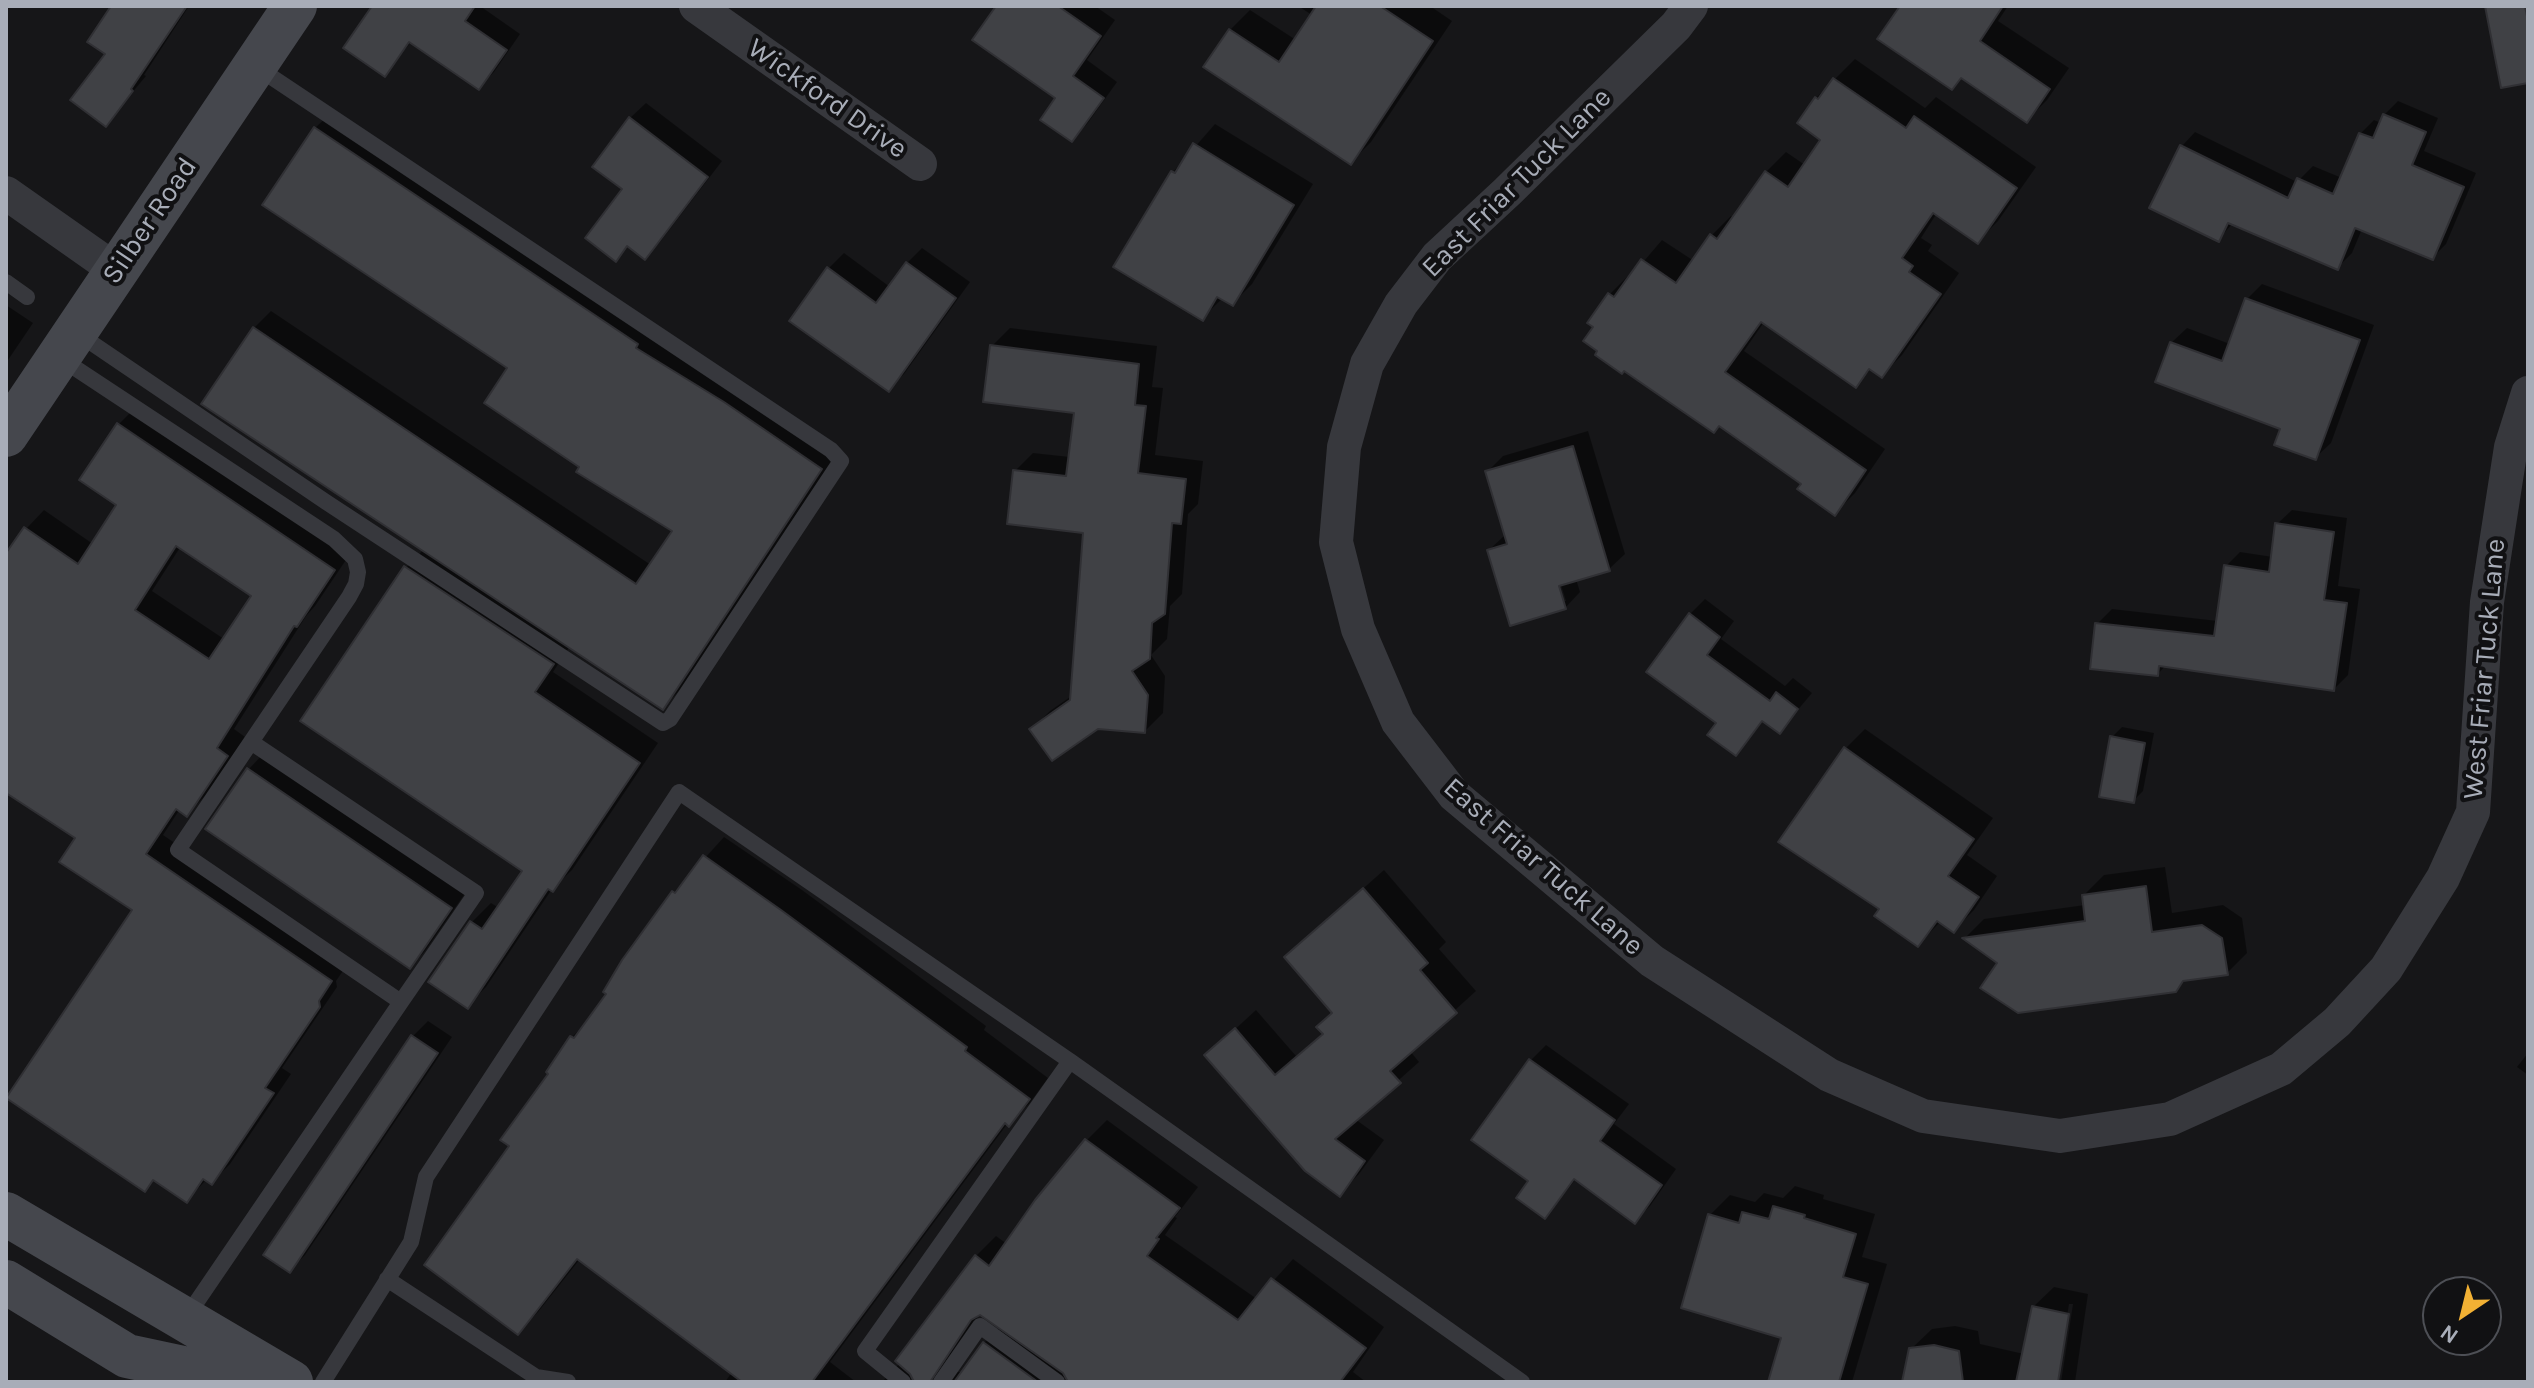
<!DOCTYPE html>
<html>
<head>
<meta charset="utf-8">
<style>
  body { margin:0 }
  #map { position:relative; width:2534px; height:1388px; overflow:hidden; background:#161618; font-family:Karla,sans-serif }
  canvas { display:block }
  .frame { position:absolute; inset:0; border:8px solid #a8adb8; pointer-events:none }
  .north { position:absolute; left:2422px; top:1276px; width:80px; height:80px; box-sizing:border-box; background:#111113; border:2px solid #4d4f55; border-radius:50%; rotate:215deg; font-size:22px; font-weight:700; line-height:32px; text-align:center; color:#a8adb8 }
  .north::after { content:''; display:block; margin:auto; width:28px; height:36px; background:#f2b134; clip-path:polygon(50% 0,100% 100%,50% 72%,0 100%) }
</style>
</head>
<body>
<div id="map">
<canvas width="2534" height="1388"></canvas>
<div class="frame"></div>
<div class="north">N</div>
</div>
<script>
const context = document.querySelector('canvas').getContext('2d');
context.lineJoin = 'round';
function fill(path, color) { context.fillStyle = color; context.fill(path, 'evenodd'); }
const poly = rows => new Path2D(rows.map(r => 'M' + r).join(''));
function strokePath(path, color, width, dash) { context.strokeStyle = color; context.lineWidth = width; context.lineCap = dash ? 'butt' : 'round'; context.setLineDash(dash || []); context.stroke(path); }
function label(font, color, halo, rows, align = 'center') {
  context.font = font + ' Karla,sans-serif'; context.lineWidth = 8; context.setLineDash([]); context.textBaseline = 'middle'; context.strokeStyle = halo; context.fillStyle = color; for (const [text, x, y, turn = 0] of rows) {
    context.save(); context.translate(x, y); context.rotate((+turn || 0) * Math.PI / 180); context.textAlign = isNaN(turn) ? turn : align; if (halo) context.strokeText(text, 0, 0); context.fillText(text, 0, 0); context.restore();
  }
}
fill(poly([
  [114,6,189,6,144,75,146,76,105,125,108,53],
  [375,6,480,6,520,34,494,72,478,88,412,41,384,74],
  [998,6,1095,6,1115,20,1087,60,1117,82,1087,124,1072,139,1058,98],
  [1298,6,1430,6,1452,21,1371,142,1351,162,1206,66,1230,30,1250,10,1296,40,1312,15],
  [1902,6,2008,6,1998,21,2069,68,2047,100,2027,120,1963,76,1952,88],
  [1855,59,1925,108,1936,97,2036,167,1998,221,1978,241,1937,213,1921,238,1932,245,1928,251,1959,273,1902,355,1882,375,1872,368,1855,385,1764,322,1744,351,1885,449,1855,493,1835,513,1804,483,1590,322,1610,294,1630,274,1632,275,1662,240,1694,261,1711,236,1731,216,1734,218,1766,172,1786,152,1805,165,1823,140,1816,98],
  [2398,101,2438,118,2424,151,2476,173,2446,244,2432,258,2362,229,2352,253,2338,267,2233,223,2218,240,2182,146,2195,132,2297,182,2313,166,2342,178,2360,134,2374,120,2381,123,2384,115],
  [646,103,722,161,660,242,645,258,629,245,615,259,630,118],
  [333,111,838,451,680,690,663,707,570,646,553,672,658,743,572,870,552,889,486,987,467,1006,431,981,472,922,491,903,499,908,524,870,406,568,424,549,254,328,271,311,651,565,674,530,582,467,510,368,315,128],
  [1215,124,1313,184,1252,284,1232,304,1223,298,1202,318,1173,172],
  [922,248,970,282,904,374,888,389,828,269,844,253,890,287,907,263],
  [2262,284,2374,325,2331,443,2315,458,2283,427,2171,343,2187,328,2230,344,2247,299],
  [6,305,33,323,6,363],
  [1010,328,1157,346,1152,387,1163,388,1155,455,1203,461,1198,504,1188,514,1182,594,1170,606,1167,639,1151,655,1165,676,1163,713,1145,731,1098,727,1032,729,1050,711,1073,695,1086,531,1015,471,1033,453,1070,457,1076,412,992,346],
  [137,406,352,551,315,606,306,616,234,729,245,737,205,796,187,814,180,809,163,835,349,962,336,981,337,987,282,1068,291,1074,230,1164,212,1182,207,1179,187,1200,155,1179,145,1189,135,909,77,838,6,791,6,557,26,529,44,510,93,544,119,504,118,425],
  [181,546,254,596,224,639,152,591],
  [1588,431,1625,554,1609,569,1576,579,1580,592,1565,608,1489,550,1505,535,1488,471,1503,456],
  [1558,576,1566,601,1561,601,1554,577],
  [2292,510,2347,518,2338,586,2360,589,2348,675,2334,689,2166,665,2158,674,2097,624,2112,609,2218,621,2226,566,2240,552,2273,557,2277,524],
  [1705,599,1734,621,1721,639,1785,686,1793,678,1812,693,1780,731,1764,720,1736,754,1718,723,1690,614],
  [2122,727,2154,733,2143,791,2133,801,2112,737],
  [1865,729,1993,818,1967,855,1997,876,1974,910,1954,930,1941,921,1918,945,1881,909,1845,749],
  [263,754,466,892,425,951,410,967,248,770],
  [724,837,802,890,986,1026,984,1030,1048,1078,1029,1104,1008,1123,830,1362,856,1382,725,1382,732,1372,580,1259,538,1312,518,1332,511,1146,551,1073,548,1072,572,1037,592,1017,674,892],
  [2165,867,2172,913,2223,905,2242,918,2247,953,2227,973,2186,979,2175,990,2000,962,1965,938,1984,919,2085,905,2084,895,2104,875],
  [1384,870,1446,942,1439,949,1476,991,1410,1051,1419,1062,1355,1119,1384,1140,1359,1174,1339,1194,1207,1055,1256,1010,1296,1056,1324,1033,1334,1012,1286,957],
  [428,1021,452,1037,305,1255,290,1270,266,1255,413,1036],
  [1546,1045,1629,1104,1614,1124,1676,1169,1650,1206,1635,1221,1576,1179,1545,1217,1531,1180,1474,1140,1531,1060],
  [2528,1053,2528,1075,2517,1067],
  [1107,1120,1198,1187,1175,1217,1177,1218,1165,1235,1257,1299,1293,1259,1384,1327,1353,1372,1366,1382,882,1382,900,1363,976,1256,996,1236,1007,1244,1037,1201,1087,1140],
  [980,1313,1000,1327,984,1343,963,1372,956,1372,949,1360],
  [1795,1186,1824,1195,1823,1199,1875,1214,1862,1257,1887,1264,1852,1382,1770,1382,1783,1336,1710,1215,1730,1195,1755,1202,1764,1193,1783,1198],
  [2054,1287,2088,1294,2075,1382,2061,1382,2073,1304,2069,1304,2057,1382,1904,1382,1911,1349,1932,1329,1955,1326,1978,1331,1980,1344,2024,1354,2033,1307]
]), '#0007');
const building = poly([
  [111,6,187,6,131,89,133,91,106,127,70,100,105,54,87,42,111,6],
  [372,6,475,6,465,21,507,50,479,90,409,42,385,77,343,48,372,6],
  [996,6,1058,6,1101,36,1073,76,1104,98,1072,142,1040,120,1055,98,972,40,996,6],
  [1316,6,1380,6,1433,41,1351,165,1203,67,1229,29,1279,62,1316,6],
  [1900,6,2003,6,1980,41,2050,89,2027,123,1961,78,1952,90,1877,39,1900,6],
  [2485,6,2525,6,2528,21,2528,83,2501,88,2485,6],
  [1833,78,1906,128,1914,116,2017,188,1978,244,1933,213,1902,258,1913,266,1909,272,1941,294,1882,378,1869,369,1856,388,1761,322,1725,372,1866,470,1835,516,1797,489,1801,484,1719,426,1714,433,1624,371,1622,374,1595,355,1597,351,1583,341,1593,327,1587,323,1608,293,1614,297,1641,259,1676,283,1710,234,1717,239,1765,171,1788,187,1820,140,1797,123,1815,97,1818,99,1833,78],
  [2383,114,2426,132,2412,165,2464,187,2433,260,2355,228,2338,270,2228,223,2219,242,2149,208,2180,145,2288,198,2297,178,2333,194,2359,133,2373,138,2383,114],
  [629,117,708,177,645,260,627,246,616,262,585,238,622,189,592,167,629,117],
  [314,127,638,344,636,348,724,402,822,469,663,710,201,404,253,327,636,584,672,531,576,472,579,467,484,403,507,368,262,205,314,127],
  [1193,143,1294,205,1233,306,1217,297,1203,321,1113,267,1171,171,1175,173,1193,143],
  [906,262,956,298,889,392,789,321,827,267,876,303,906,262],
  [2245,298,2360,340,2316,460,2274,445,2280,429,2155,382,2170,342,2222,361,2245,298],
  [990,345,1139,364,1135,405,1146,406,1138,473,1186,479,1181,524,1172,523,1165,614,1152,623,1150,659,1132,671,1148,695,1145,733,1098,729,1052,761,1029,729,1070,700,1083,533,1007,524,1013,470,1066,476,1074,413,983,402,990,345],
  [117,423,335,570,297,627,294,626,217,748,228,756,187,817,176,809,146,854,332,981,319,1001,320,1007,265,1088,274,1093,212,1185,203,1179,187,1203,153,1180,145,1192,6,1098,132,910,59,862,75,838,6,793,6,553,24,527,78,564,116,505,79,480,117,423],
  [176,546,251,596,209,659,135,610,176,546],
  [1573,446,1610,571,1559,586,1566,609,1510,626,1487,550,1507,544,1485,471,1573,446],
  [2275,523,2334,532,2324,600,2347,603,2334,691,2159,666,2158,676,2090,669,2095,623,2214,636,2224,565,2269,572,2275,523],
  [404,566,554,664,535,692,640,763,553,892,548,889,468,1009,428,982,470,921,482,929,522,871,300,721,404,566],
  [1689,613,1720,637,1707,655,1770,701,1776,692,1798,709,1780,734,1762,721,1736,756,1707,735,1716,723,1646,672,1689,613],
  [2110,736,2145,743,2134,803,2099,797,2110,736],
  [1844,747,1974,839,1948,876,1979,897,1954,933,1937,921,1918,947,1874,916,1879,909,1778,842,1844,747],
  [247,768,452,908,410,969,205,829,247,768],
  [703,855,781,910,967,1047,965,1051,1030,1099,1009,1127,1005,1123,812,1382,742,1382,577,1259,518,1335,424,1265,509,1146,500,1140,548,1074,546,1072,570,1036,574,1038,606,994,603,992,622,960,672,891,675,893,703,855],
  [2146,886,2152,932,2202,925,2222,938,2228,975,2183,981,2176,992,2018,1013,1980,988,1997,963,1962,938,2085,921,2082,895,2146,886],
  [1363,888,1428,963,1420,970,1457,1013,1390,1071,1401,1083,1335,1139,1365,1161,1340,1197,1305,1171,1204,1055,1235,1028,1275,1075,1323,1034,1316,1027,1332,1013,1284,957,1363,888],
  [411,1035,438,1053,290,1273,263,1255,411,1035],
  [1529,1059,1615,1120,1600,1141,1662,1185,1635,1224,1574,1179,1545,1219,1516,1198,1528,1181,1471,1140,1529,1059],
  [1085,1139,1180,1208,1156,1238,1159,1239,1147,1256,1238,1320,1271,1278,1366,1348,1340,1382,1068,1382,1063,1373,980,1315,971,1320,930,1382,914,1382,910,1374,895,1361,975,1255,989,1266,1035,1200,1085,1139],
  [1773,1206,1805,1215,1804,1218,1856,1234,1843,1277,1868,1284,1839,1382,1768,1382,1781,1338,1681,1308,1708,1214,1739,1223,1742,1212,1769,1219,1773,1206],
  [2032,1306,2069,1314,2058,1382,2016,1382,2032,1306],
  [983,1342,1038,1382,954,1382,983,1342],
  [1934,1345,1959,1351,1963,1382,1902,1382,1909,1348,1934,1345]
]);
fill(building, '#404145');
strokePath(building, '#303034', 2);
strokePath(poly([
  [6,282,27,297],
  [77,333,326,502,663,723,670,719,841,461,831,450,255,66],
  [60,358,334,539,355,559,358,572,356,584,349,597,178,850,401,1002,185,1319],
  [251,742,476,893,401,1002],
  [1070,1061,1522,1382],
  [387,1279,536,1377,568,1382],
  [323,1382,411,1242,426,1177,679,792,1070,1061,865,1351,903,1382],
  [941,1382,980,1326,1057,1382]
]), '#37383d', 16);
strokePath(poly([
  [696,6,920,164],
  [1691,6,1676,26,1507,192,1437,257,1401,304,1367,364,1344,447,1336,542,1358,629,1398,722,1454,795,1652,961,1829,1075,1923,1116,2060,1136,2170,1119,2281,1069,2337,1022,2386,969,2443,878,2473,812,2487,602,2511,447,2528,393],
  [6,193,117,271]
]), '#37383d', 34);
strokePath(poly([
  [6,435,295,6],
  [6,1214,291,1382],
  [6,1282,127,1356,249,1382]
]), '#45474d', 44);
label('28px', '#a8adb8', '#111113', [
  ["Wickford Drive",827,99,35],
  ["East Friar Tuck Lane",1517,183,-45],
  ["Silber Road",150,221,-56],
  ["West Friar Tuck Lane",2485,669,-85],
  ["East Friar Tuck Lane",1543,867,41]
]);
</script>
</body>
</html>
